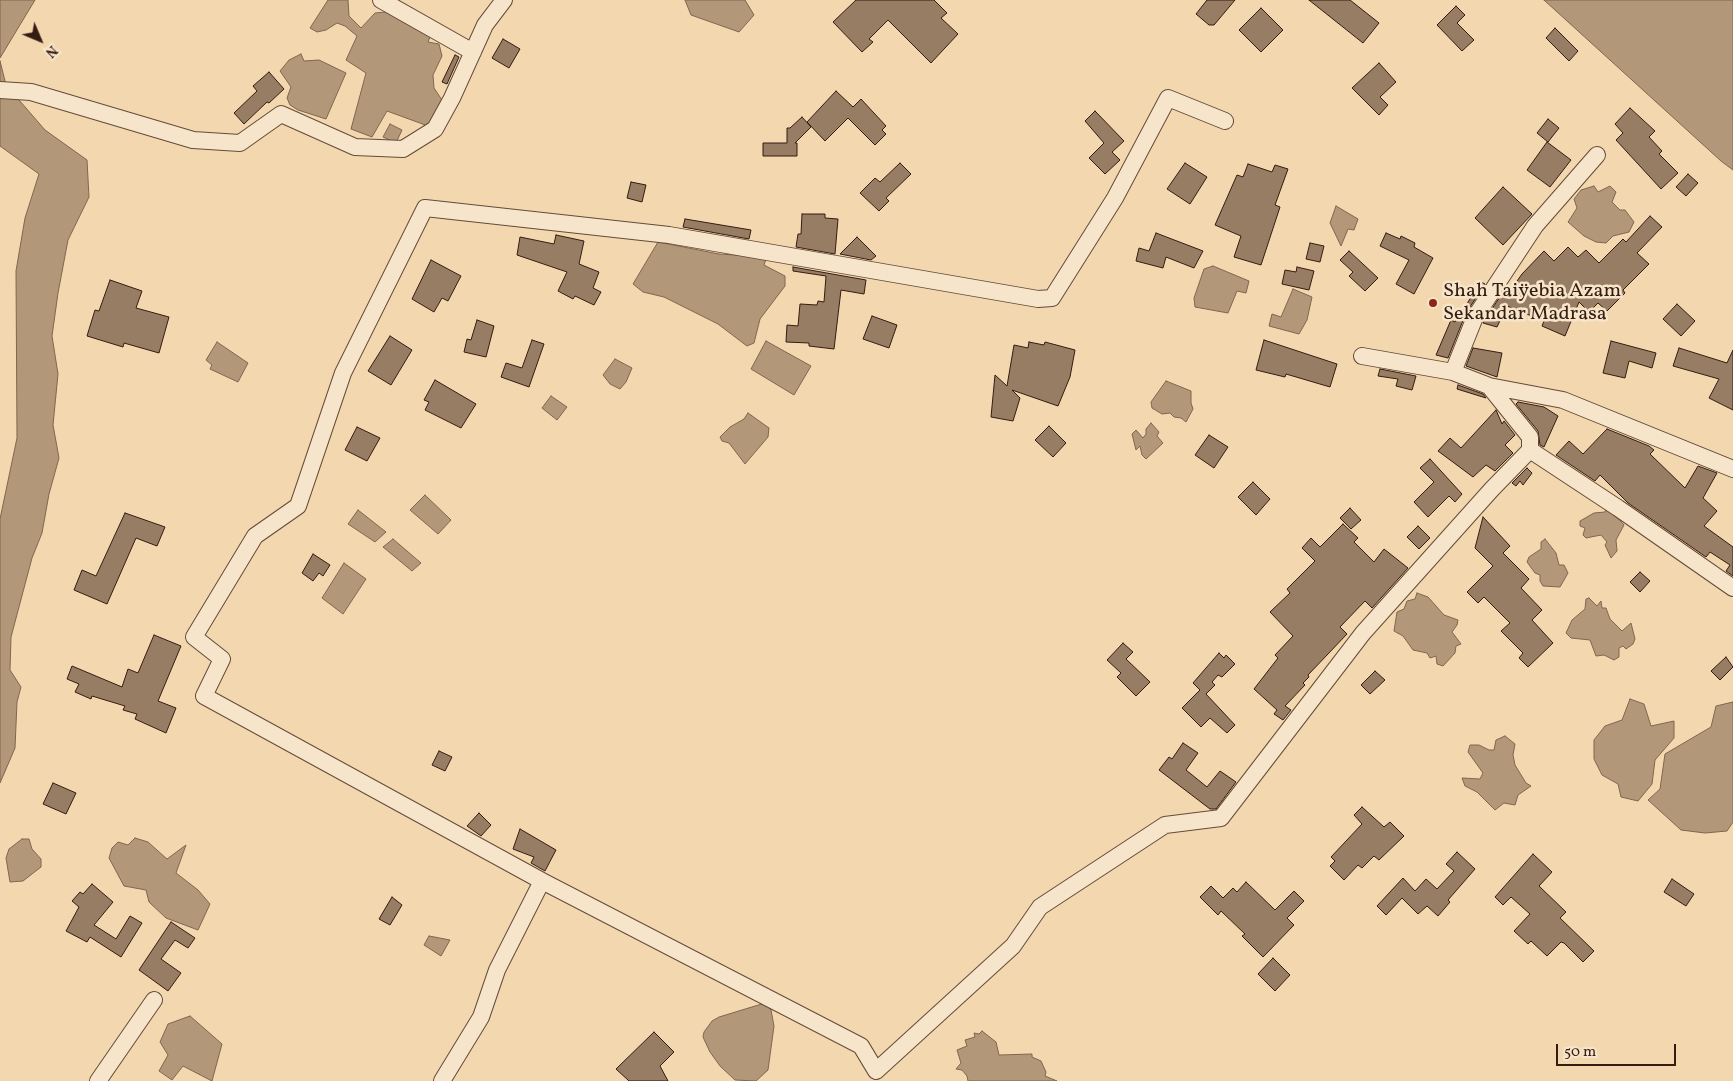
<!DOCTYPE html>
<html>
<head>
<meta charset="utf-8">
<style>
  body { margin:0 }
  #map { position:relative; width:1733px; height:1081px; overflow:hidden; background:#f2d7af; font-family:Vollkorn,serif }
  canvas { display:block }
  .north { position:absolute; left:15px; top:15px; width:50px; height:50px; -webkit-text-stroke:4px #f7e5cb; paint-order:stroke; rotate:135deg; font-size:14px; font-weight:700; line-height:20px; text-align:center; color:#351c10 }
  .north::after { content:''; display:block; margin:auto; width:18px; height:22px; background:#351c10; clip-path:polygon(50% 0,100% 100%,50% 72%,0 100%) }
  .scale { position:absolute; left:1556px; top:1044px; width:120px; height:22px; box-sizing:border-box; border:2px solid #351c10; border-top:0; padding-left:6px; font-size:15px; line-height:18px; white-space:nowrap; color:#351c10; -webkit-text-stroke:4px #f7e5cb; paint-order:stroke }
</style>
</head>
<body>
<div id="map">
<canvas width="1733" height="1081"></canvas>
<div class="north">N</div>
<div class="scale">50 m</div>
</div>
<script>
const context = document.querySelector('canvas').getContext('2d');
context.lineJoin = 'round';
function fill(path, color) { context.fillStyle = color; context.fill(path, 'evenodd'); }
const poly = rows => new Path2D(rows.map(r => 'M' + r).join(''));
function strokePath(path, color, width, dash) { context.strokeStyle = color; context.lineWidth = width; context.lineCap = dash ? 'butt' : 'round'; context.setLineDash(dash || []); context.stroke(path); }
function label(font, color, halo, rows, align = 'center') {
  context.font = font + ' Vollkorn,serif'; context.lineWidth = 5; context.setLineDash([]); context.textBaseline = 'middle'; context.strokeStyle = halo; context.fillStyle = color; for (const [text, x, y, turn = 0] of rows) {
    context.save(); context.translate(x, y); context.rotate((+turn || 0) * Math.PI / 180); context.textAlign = isNaN(turn) ? turn : align; if (halo) context.strokeText(text, 0, 0); context.fillText(text, 0, 0); context.restore();
  }
}
const water = poly([
  [0,0,35,0,0,58,0,0],
  [328,0,348,0,349,16,361,28,375,13,386,12,430,37,428,42,439,44,442,56,433,75,434,88,442,100,428,126,387,111,372,137,351,129,366,73,346,60,357,36,345,26,337,23,326,30,317,32,310,28,328,0],
  [685,0,745,0,754,15,739,32,691,15,685,0],
  [1544,0,1733,0,1733,170,1721,161,1544,0],
  [301,54,304,61,319,60,346,73,326,119,298,110,290,105,287,98,291,87,280,71,289,60,301,54],
  [0,61,6,85,45,130,87,160,89,197,68,240,58,293,52,336,58,374,53,425,59,458,49,494,42,533,32,558,11,637,10,670,21,687,17,702,15,748,0,783,0,519,17,438,16,271,25,218,39,174,0,146,0,61],
  [390,124,402,130,396,143,383,137,390,124],
  [1594,186,1598,192,1610,186,1616,192,1612,202,1620,210,1625,210,1634,222,1629,232,1613,236,1606,243,1596,242,1584,236,1568,222,1577,208,1574,199,1581,190,1594,186],
  [1336,206,1358,219,1354,230,1348,229,1341,246,1330,223,1336,206],
  [658,242,719,254,751,256,766,259,764,265,785,276,785,286,760,319,754,343,747,346,718,324,664,297,643,292,633,284,658,242],
  [1213,266,1249,281,1246,293,1237,291,1228,313,1195,307,1194,298,1204,269,1213,266],
  [1293,289,1312,297,1307,320,1299,334,1269,326,1272,314,1281,317,1293,289],
  [766,341,811,366,794,395,751,369,766,341],
  [217,342,248,363,238,382,210,369,212,365,206,360,217,342],
  [615,359,632,368,626,382,620,389,610,384,603,375,615,359],
  [1166,381,1191,391,1191,403,1193,409,1186,422,1181,418,1174,417,1170,413,1162,414,1152,408,1151,402,1166,381],
  [551,396,567,407,557,420,542,408,551,396],
  [748,413,769,428,768,437,745,464,729,443,722,441,720,437,730,427,744,419,748,413],
  [1151,423,1159,432,1157,436,1163,443,1146,459,1142,455,1140,446,1136,450,1132,434,1136,430,1143,438,1146,434,1146,429,1151,423],
  [425,495,451,520,438,534,410,510,425,495],
  [1607,506,1624,525,1616,540,1617,551,1611,558,1605,545,1607,542,1601,535,1586,538,1583,535,1585,528,1580,526,1580,521,1594,513,1605,512,1607,506],
  [358,510,386,532,375,542,348,524,358,510],
  [393,539,421,563,412,571,383,547,393,539],
  [1545,539,1556,553,1559,565,1564,565,1568,573,1560,587,1543,586,1540,581,1540,575,1535,573,1527,562,1529,557,1541,549,1541,542,1545,539],
  [344,563,366,579,343,614,322,598,344,563],
  [1417,593,1428,597,1444,615,1458,620,1457,625,1452,632,1461,644,1456,646,1455,653,1443,666,1437,664,1436,656,1430,658,1427,653,1413,650,1403,636,1394,631,1397,612,1404,609,1407,601,1415,599,1417,593],
  [1589,598,1597,606,1601,601,1602,608,1606,608,1610,619,1622,631,1631,623,1635,639,1633,644,1626,649,1623,646,1619,648,1619,657,1614,660,1604,655,1596,656,1590,640,1571,638,1566,633,1572,620,1585,609,1586,599,1589,598],
  [1630,699,1644,704,1651,726,1674,721,1674,738,1655,760,1652,784,1638,801,1621,797,1618,784,1602,775,1594,759,1594,740,1605,726,1622,720,1630,699],
  [1733,702,1733,822,1727,831,1705,833,1681,830,1648,800,1660,789,1665,754,1711,727,1716,706,1733,702],
  [1505,736,1515,744,1513,755,1515,765,1526,783,1531,786,1518,795,1515,805,1504,803,1495,810,1477,792,1465,786,1462,778,1480,779,1483,773,1468,752,1470,745,1479,745,1489,750,1494,750,1496,740,1505,736],
  [135,838,148,842,167,859,186,845,176,873,198,890,210,904,198,930,166,918,149,902,146,890,124,886,109,858,112,848,118,842,128,845,135,838],
  [22,839,29,839,32,849,41,859,41,867,23,881,10,882,6,858,9,849,22,839],
  [429,936,450,940,441,956,424,945,429,936],
  [765,1003,771,1010,774,1026,768,1070,756,1081,735,1080,720,1066,710,1052,703,1037,704,1032,712,1021,719,1017,765,1003],
  [190,1016,222,1044,212,1081,183,1066,172,1080,159,1071,168,1055,160,1042,168,1024,190,1016],
  [982,1031,996,1042,999,1055,1032,1054,1032,1057,1041,1061,1046,1072,1045,1076,1057,1081,968,1081,967,1076,962,1070,956,1069,961,1063,957,1050,967,1046,965,1040,975,1037,974,1033,979,1034,982,1031]
]);
fill(water, '#b29779');
strokePath(water, '#80664f', 1);
const building = poly([
  [856,0,934,0,947,13,941,18,958,34,931,63,888,20,869,39,873,42,862,52,833,22,856,0],
  [1207,0,1235,0,1214,25,1209,25,1196,14,1207,0],
  [1309,0,1350,0,1379,23,1363,43,1309,0],
  [1456,6,1465,15,1457,23,1474,40,1462,51,1437,25,1456,6],
  [1261,8,1283,30,1261,52,1239,30,1261,8],
  [1555,28,1578,51,1569,61,1546,38,1555,28],
  [503,39,520,49,509,68,492,58,503,39],
  [455,55,459,57,447,84,442,82,455,55],
  [1379,63,1396,82,1380,97,1388,105,1379,115,1352,88,1379,63],
  [269,72,284,89,269,103,267,102,244,124,234,113,257,91,253,86,269,72],
  [836,91,853,107,861,99,886,126,882,130,886,134,875,145,848,118,825,141,807,122,836,91],
  [1630,108,1655,131,1649,137,1662,151,1659,154,1678,173,1661,189,1616,140,1623,133,1615,124,1630,108],
  [1095,111,1124,141,1112,152,1120,160,1105,174,1089,158,1104,143,1085,121,1095,111],
  [802,117,811,127,795,143,797,143,797,156,763,156,763,143,787,143,787,128,790,128,802,117],
  [1548,119,1559,128,1548,142,1537,133,1548,119],
  [1547,142,1571,160,1550,187,1527,170,1547,142],
  [900,163,911,174,886,198,889,201,879,211,860,193,875,178,880,182,900,163],
  [1185,163,1207,177,1190,204,1167,189,1185,163],
  [1248,164,1272,172,1275,165,1288,169,1275,205,1280,207,1261,265,1234,257,1241,236,1215,225,1237,175,1243,177,1248,164],
  [1688,174,1698,183,1686,196,1676,187,1688,174],
  [631,182,646,185,642,202,627,198,631,182],
  [1503,187,1532,214,1503,245,1475,218,1503,187],
  [802,214,825,214,825,218,838,219,835,254,796,247,798,234,801,234,802,214],
  [1650,216,1662,227,1637,253,1649,264,1623,290,1625,293,1607,311,1598,303,1589,312,1579,302,1565,336,1542,326,1544,321,1507,306,1497,327,1483,323,1501,295,1505,298,1522,274,1544,251,1554,261,1568,247,1578,257,1586,250,1599,263,1623,239,1626,242,1650,216],
  [685,219,751,230,749,239,683,227,685,219],
  [1156,233,1203,251,1194,268,1166,257,1163,268,1136,261,1139,248,1149,251,1156,233],
  [1386,233,1400,239,1401,236,1415,243,1414,247,1433,258,1414,294,1396,284,1409,260,1380,246,1386,233],
  [556,235,584,241,579,264,599,272,593,288,601,292,594,305,575,296,573,299,558,291,567,272,517,255,520,237,554,244,556,235],
  [857,237,876,256,871,260,840,254,857,237],
  [1310,243,1324,246,1320,262,1306,259,1310,243],
  [1349,251,1378,278,1365,291,1349,276,1353,272,1340,260,1349,251],
  [431,260,461,276,448,301,442,298,434,312,412,299,431,260],
  [793,267,866,280,864,294,841,290,834,349,809,346,809,343,786,342,787,325,798,326,800,304,817,305,818,301,824,302,826,276,793,271,793,267],
  [1297,267,1314,271,1309,290,1282,284,1285,270,1296,272,1297,267],
  [110,280,142,291,136,308,169,317,159,353,124,343,123,347,87,336,95,310,99,311,110,280],
  [1481,282,1485,284,1466,313,1448,358,1436,355,1451,320,1455,322,1481,282],
  [1677,304,1695,321,1681,336,1663,319,1677,304],
  [872,316,897,325,889,348,863,339,872,316],
  [477,320,494,326,486,357,464,352,467,339,471,340,477,320],
  [390,336,412,350,391,385,368,371,390,336],
  [532,340,544,344,529,387,501,377,506,363,522,368,532,340],
  [1264,340,1337,364,1330,387,1286,374,1285,377,1256,370,1264,340],
  [1611,341,1656,353,1652,368,1629,361,1625,378,1603,373,1611,341],
  [1029,342,1044,345,1045,342,1075,350,1070,377,1058,406,1012,390,1020,398,1013,421,991,417,995,375,1007,386,1014,345,1028,348,1029,342],
  [1473,348,1502,353,1497,377,1466,366,1473,348],
  [1679,348,1727,363,1733,350,1733,410,1709,398,1719,379,1673,366,1679,348],
  [1380,369,1416,376,1412,390,1396,386,1398,379,1378,376,1380,369],
  [435,380,476,404,461,428,425,410,429,402,424,400,435,380],
  [1458,385,1483,394,1486,398,1457,389,1458,385],
  [1518,402,1544,407,1558,416,1544,447,1540,445,1538,431,1516,404,1518,402],
  [1496,410,1502,424,1504,421,1515,435,1505,445,1513,453,1495,471,1486,465,1473,477,1438,451,1450,438,1461,448,1496,410],
  [1049,426,1066,443,1053,457,1035,440,1049,426],
  [357,427,380,438,367,461,345,450,357,427],
  [1607,429,1649,446,1654,450,1650,454,1685,488,1698,466,1717,473,1703,498,1717,511,1704,526,1733,547,1733,576,1726,571,1730,565,1710,552,1706,557,1628,503,1600,475,1595,481,1556,455,1569,441,1583,454,1607,429],
  [1209,435,1228,447,1214,468,1195,455,1209,435],
  [1430,459,1462,494,1455,502,1449,496,1428,517,1414,502,1434,482,1420,468,1430,459],
  [1527,468,1532,473,1523,485,1520,481,1516,486,1512,483,1527,468],
  [1253,482,1270,499,1256,515,1238,497,1253,482],
  [1350,508,1361,520,1351,529,1340,518,1350,508],
  [125,513,165,527,157,546,136,538,107,604,74,590,82,570,96,576,125,513],
  [1483,517,1510,546,1503,553,1529,579,1521,588,1542,610,1532,620,1553,643,1528,667,1519,658,1523,653,1501,631,1510,623,1484,597,1478,603,1467,592,1493,566,1475,548,1483,517],
  [1343,524,1358,538,1354,542,1374,562,1384,549,1408,568,1372,608,1365,601,1340,627,1347,634,1308,675,1309,677,1303,683,1305,685,1285,706,1291,710,1283,720,1274,714,1277,710,1254,689,1278,658,1275,655,1293,636,1270,612,1290,593,1287,589,1315,561,1302,548,1311,538,1320,547,1343,524],
  [1418,526,1430,538,1419,549,1407,537,1418,526],
  [313,554,330,565,323,576,319,573,313,581,302,573,313,554],
  [1640,572,1650,581,1640,592,1630,582,1640,572],
  [154,635,181,646,158,701,176,708,166,733,135,719,137,714,123,710,125,706,92,696,91,699,75,692,79,684,67,679,72,666,122,687,128,669,138,673,154,635],
  [1123,643,1133,652,1126,659,1150,682,1136,696,1117,677,1121,673,1107,660,1123,643],
  [1219,653,1224,658,1226,655,1235,664,1222,677,1218,675,1212,682,1215,685,1206,694,1235,725,1227,733,1210,718,1201,727,1182,708,1200,690,1193,683,1219,653],
  [1726,657,1733,667,1720,680,1711,671,1726,657],
  [1375,671,1385,680,1370,694,1361,685,1375,671],
  [1183,743,1198,753,1186,770,1207,787,1220,771,1236,782,1216,809,1210,809,1159,770,1169,757,1172,759,1183,743],
  [439,751,452,757,445,771,432,765,439,751],
  [53,783,76,793,66,814,43,804,53,783],
  [1362,807,1384,827,1390,822,1404,836,1379,860,1374,856,1362,868,1358,865,1344,880,1330,866,1335,861,1331,857,1362,824,1354,815,1362,807],
  [479,813,491,825,481,836,467,826,479,813],
  [520,829,556,850,545,871,531,863,534,857,513,849,520,829],
  [1457,852,1475,869,1448,900,1450,902,1438,916,1427,906,1418,914,1402,898,1386,915,1377,906,1403,878,1415,891,1426,879,1437,889,1454,871,1446,864,1457,852],
  [1533,854,1552,872,1539,886,1566,912,1560,918,1594,951,1583,962,1564,943,1561,942,1547,956,1531,941,1528,944,1514,931,1530,914,1511,897,1503,905,1495,897,1533,854],
  [1672,879,1694,894,1686,906,1664,892,1672,879],
  [1246,882,1275,910,1294,891,1304,901,1287,918,1294,925,1263,957,1242,936,1245,934,1221,911,1218,915,1200,897,1211,886,1223,898,1233,888,1237,892,1246,882],
  [92,884,113,902,94,925,116,939,130,916,142,923,121,957,90,937,87,942,66,931,79,907,72,901,80,892,83,894,92,884],
  [392,897,402,905,390,925,379,919,392,897],
  [171,922,195,938,188,948,175,940,161,959,181,973,168,991,139,970,171,922],
  [1273,958,1290,975,1275,991,1258,974,1273,958],
  [654,1032,674,1052,660,1066,668,1081,629,1081,616,1069,654,1032]
]);
fill(building, '#977d63');
strokePath(building, '#351c10', 1);
const minor = poly([
  [381,0,473,52],
  [0,90,31,92,193,140,240,143,281,114,355,147,403,149,435,129,452,98,485,25,504,0],
  [1362,356,1453,372,1489,386,1563,400,1733,469],
  [1453,372,1475,317,1535,226,1597,155],
  [1489,386,1530,437,1530,450,1618,508,1733,588],
  [542,881,861,1046,876,1071,1013,946,1040,907,1165,825,1221,818,1363,633,1492,489,1530,450],
  [98,1081,154,1000],
  [442,1081,481,1017,497,970,542,881,204,696,222,659,194,637,255,536,298,506,343,373,425,208,669,235,1038,299,1052,298,1115,198,1168,98,1225,121]
]);
strokePath(minor, '#644b38', 18);
strokePath(minor, '#f7e5cb', 16);
for (const [x, y, r, color] of [
  [1433,303,5,"#8f2418"]
]) { const dot = new Path2D(); dot.arc(x, y, r, 0, 2 * Math.PI); context.fillStyle = color; context.fill(dot); strokePath(dot, '#f7e5cb', 2); }
label('20px', '#351c10', '#f7e5cb', [
  ["Shah Taiÿebia Azam",1443,292],
  ["Sekandar Madrasa",1443,315]
], 'left');
</script>
</body>
</html>
